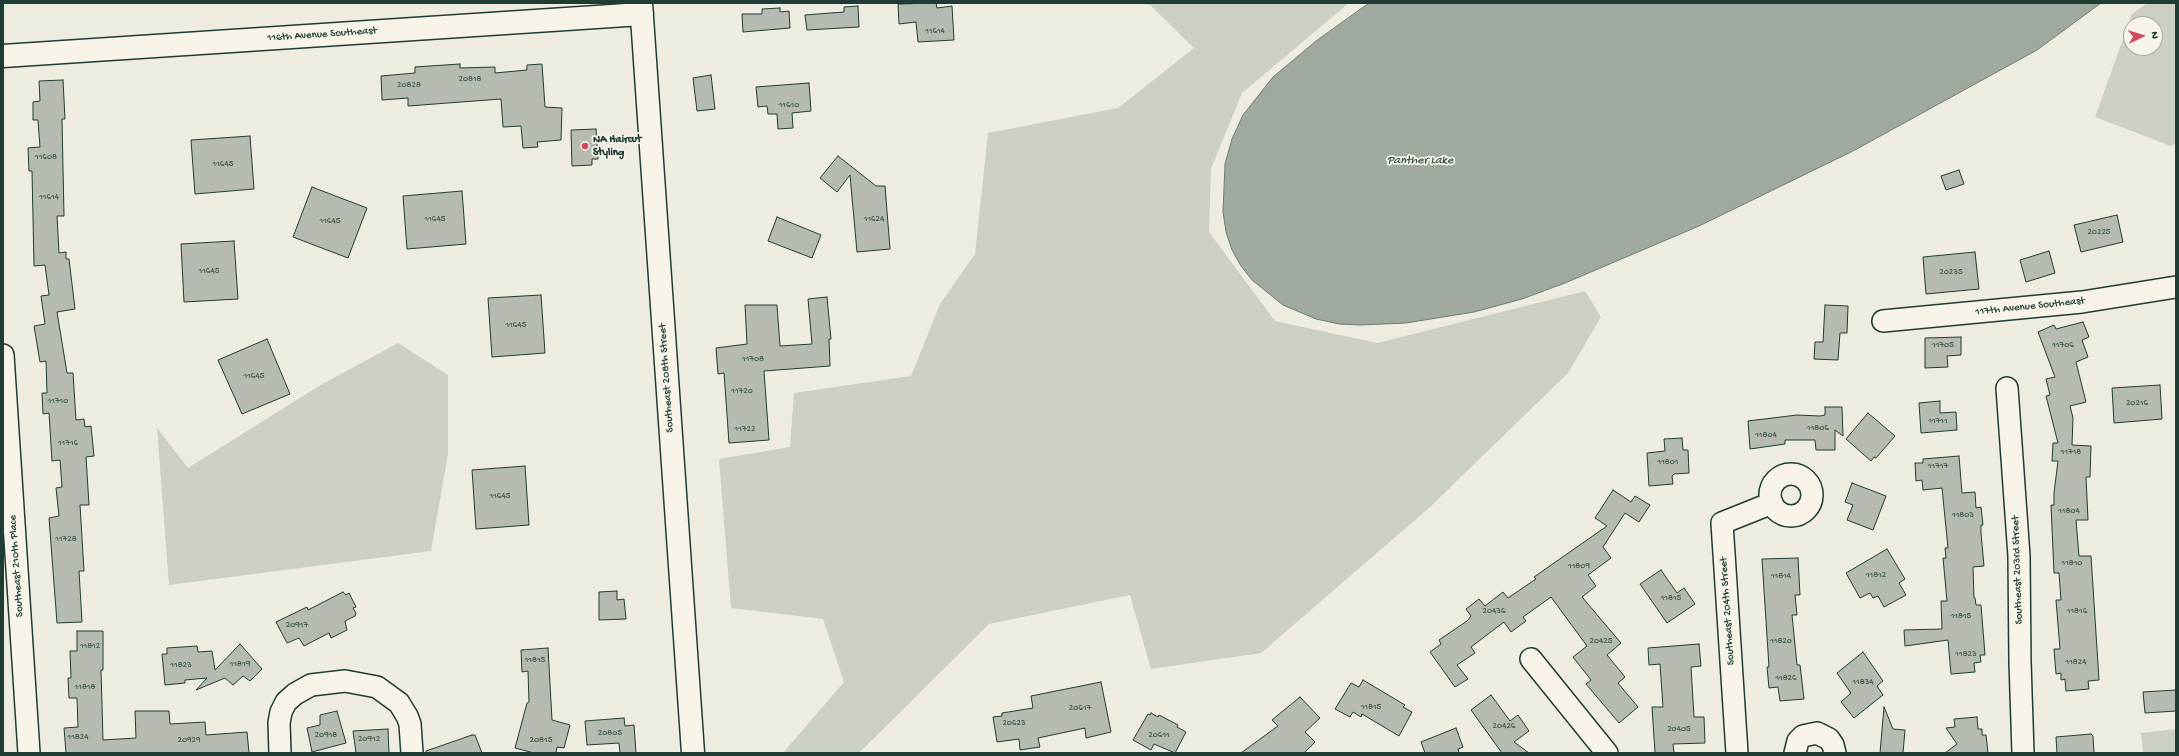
<!DOCTYPE html>
<html>
<head>
<meta charset="utf-8">
<style>
  body { margin:0 }
  #map { position:relative; width:2179px; height:756px; overflow:hidden; background:#eeece1; font-family:"Gochi Hand",sans-serif }
  canvas { display:block }
  .frame { position:absolute; inset:0; border:4px solid #1f3d34; pointer-events:none }
  .north { position:absolute; left:2123px; top:16px; width:40px; height:40px; box-sizing:border-box; background:#f7f3e8; border:1px solid #a1aaa0; border-radius:50%; rotate:86deg; font-size:11px; font-weight:700; line-height:16px; text-align:center; color:#1f3d34 }
  .north::after { content:''; display:block; margin:auto; width:14px; height:18px; background:#d1495b; clip-path:polygon(50% 0,100% 100%,50% 72%,0 100%) }
</style>
</head>
<body>
<div id="map">
<canvas width="2179" height="756"></canvas>
<div class="frame"></div>
<div class="north">N</div>
</div>
<script>
const context = document.querySelector('canvas').getContext('2d');
context.lineJoin = 'round';
function fill(path, color) { context.fillStyle = color; context.fill(path, 'evenodd'); }
const poly = rows => new Path2D(rows.map(r => 'M' + r).join(''));
function strokePath(path, color, width, dash) { context.strokeStyle = color; context.lineWidth = width; context.lineCap = dash ? 'butt' : 'round'; context.setLineDash(dash || []); context.stroke(path); }
function label(font, color, halo, rows, align = 'center') {
  context.font = font + ' "Gochi Hand",sans-serif'; context.lineWidth = 3.5; context.setLineDash([]); context.textBaseline = 'middle'; context.strokeStyle = halo; context.fillStyle = color; for (const [text, x, y, turn = 0] of rows) {
    context.save(); context.translate(x, y); context.rotate((+turn || 0) * Math.PI / 180); context.textAlign = isNaN(turn) ? turn : align; if (halo) context.strokeText(text, 0, 0); context.fillText(text, 0, 0); context.restore();
  }
}
fill(poly([
  [1134,3,1349,3,1242,93,1211,169,1209,232,1275,321,1377,343,1585,291,1601,317,1568,373,1429,508,1261,653,1151,669,1130,595,989,624,859,753,783,753,844,682,823,619,731,608,719,459,790,447,794,393,911,376,940,304,975,254,988,133,1118,108,1194,48,1150,5],
  [2147,3,2176,3,2176,143,2171,146,2095,117,2132,14],
  [2131,24,2155,24,2155,48,2131,48],
  [398,343,448,375,448,454,431,551,169,585,157,428,188,468,319,386],
  [2176,729,2176,753,2143,753,2141,733]
]), '#cccfc4');
const water = poly([
  [1369,3,2101,3,2037,50,1853,151,1699,226,1565,283,1522,299,1474,312,1406,323,1360,325,1339,324,1316,319,1283,305,1252,280,1241,266,1232,250,1226,232,1223,212,1225,164,1232,139,1243,115,1273,77,1316,41,1369,3]
]);
fill(water, '#9fa99f');
strokePath(water, '#6c7e74', 1);
const building = poly([
  [936,3,937,8,952,6,954,40,918,42,916,22,899,24,898,4,936,3],
  [858,6,859,27,807,30,805,15,844,12,844,7,858,6],
  [780,8,780,12,789,11,790,28,743,32,742,14,762,14,762,9,780,8],
  [460,64,460,68,495,67,495,73,527,70,527,65,542,64,545,107,562,108,561,140,537,142,538,147,523,148,521,126,503,127,501,99,408,106,408,98,382,100,381,76,415,73,415,67,460,64],
  [711,75,715,109,697,111,693,78,711,75],
  [63,80,65,119,62,119,64,216,57,216,59,253,66,252,66,259,69,259,75,309,57,312,67,373,73,373,76,420,84,419,85,427,91,426,94,456,86,457,89,505,80,505,84,571,79,571,82,622,57,623,49,518,59,516,56,488,62,487,60,460,52,461,49,413,43,414,42,393,47,393,46,361,40,362,34,326,45,324,41,296,49,295,45,265,34,266,32,171,29,171,28,148,40,147,38,120,33,120,33,102,40,101,39,81,63,80],
  [809,83,811,111,792,113,793,128,778,129,777,114,768,114,767,106,758,107,756,87,809,83],
  [596,129,598,159,592,159,592,165,572,166,571,130,596,129],
  [250,136,254,189,195,194,191,140,250,136],
  [838,156,876,186,885,186,890,249,857,252,850,175,837,192,820,178,838,156],
  [1959,170,1964,184,1946,190,1941,176,1959,170],
  [312,187,367,208,348,258,293,237,312,187],
  [462,191,466,244,407,249,403,196,462,191],
  [2117,215,2123,242,2081,252,2074,225,2117,215],
  [777,217,821,235,812,258,768,241,777,217],
  [234,241,238,299,184,302,181,244,234,241],
  [2049,251,2055,273,2026,282,2020,260,2049,251],
  [1975,252,1979,289,1926,294,1923,257,1975,252],
  [541,295,545,353,492,357,488,298,541,295],
  [827,297,831,339,829,339,830,366,764,371,769,440,729,443,724,373,718,374,716,348,747,344,745,305,777,305,780,346,812,344,808,299,827,297],
  [1825,305,1848,306,1847,333,1840,333,1838,360,1814,359,1815,342,1823,342,1825,305],
  [2083,322,2089,337,2082,340,2088,357,2076,362,2086,402,2070,406,2073,418,2072,445,2091,446,2090,477,2086,477,2088,520,2076,520,2079,556,2091,556,2099,680,2088,681,2089,689,2066,691,2065,679,2061,680,2061,673,2056,674,2054,649,2060,649,2056,600,2061,600,2059,573,2054,573,2051,505,2054,505,2054,493,2058,461,2052,461,2053,443,2058,443,2046,396,2050,395,2046,379,2055,377,2038,332,2054,325,2056,329,2083,322],
  [1961,337,1961,355,1947,356,1948,367,1925,368,1925,338,1961,337],
  [267,339,290,394,242,414,218,360,267,339],
  [2160,385,2162,419,2114,423,2112,388,2160,385],
  [1940,401,1940,413,1956,412,1957,430,1921,433,1919,403,1940,401],
  [1825,407,1842,407,1843,436,1835,430,1835,450,1816,450,1815,440,1785,440,1785,444,1750,449,1748,421,1797,415,1820,416,1825,415,1825,407],
  [1868,413,1895,436,1876,458,1874,457,1871,461,1846,439,1868,413],
  [1682,438,1683,450,1688,450,1689,473,1674,474,1672,476,1673,484,1649,486,1647,453,1665,451,1664,439,1682,438],
  [1959,456,1962,493,1975,492,1976,508,1981,507,1983,525,1981,525,1981,533,1984,566,1973,567,1974,598,1975,598,1976,605,1981,605,1985,655,1980,655,1981,662,1974,663,1975,672,1951,674,1948,640,1905,646,1904,630,1942,629,1941,601,1947,601,1943,558,1946,558,1945,548,1948,548,1942,488,1923,490,1922,480,1916,481,1915,463,1923,463,1923,459,1959,456],
  [525,466,529,525,476,529,472,470,525,466],
  [1852,483,1886,496,1873,530,1847,520,1853,505,1845,502,1852,483],
  [1613,490,1631,502,1635,496,1650,505,1639,522,1625,513,1603,547,1611,558,1588,575,1596,586,1582,597,1621,643,1607,655,1625,677,1618,683,1638,707,1619,723,1586,684,1591,680,1573,657,1587,646,1551,597,1523,617,1526,621,1511,632,1504,622,1471,647,1475,653,1457,665,1468,679,1455,687,1430,652,1441,644,1439,640,1467,621,1471,616,1466,609,1479,599,1485,606,1503,592,1508,598,1536,579,1534,577,1607,526,1595,518,1613,490],
  [1887,549,1905,579,1899,583,1906,595,1884,607,1878,596,1873,598,1870,593,1860,598,1846,573,1887,549],
  [1798,558,1800,595,1795,595,1797,615,1792,615,1797,665,1800,665,1804,699,1780,701,1778,687,1769,688,1767,667,1769,667,1762,559,1798,558],
  [1661,570,1677,593,1684,588,1695,604,1667,623,1640,584,1661,570],
  [617,591,617,600,624,599,626,619,599,620,599,592,617,591],
  [343,592,346,595,349,593,356,607,353,608,356,613,355,616,345,621,347,630,331,638,329,633,304,646,299,638,287,643,276,622,307,607,308,610,343,592],
  [77,631,103,631,103,670,101,670,103,740,136,738,135,711,169,711,170,724,205,722,206,735,247,732,249,753,66,753,64,728,78,727,77,698,69,698,68,678,71,678,70,651,77,651,77,631],
  [240,644,262,669,250,681,243,676,233,685,225,678,196,690,207,678,185,680,185,683,165,685,162,654,167,654,167,648,197,646,198,652,212,651,215,670,240,644],
  [1699,644,1701,666,1691,667,1694,717,1704,717,1705,743,1673,744,1674,753,1655,753,1652,707,1663,707,1660,664,1649,665,1648,648,1699,644],
  [548,648,552,720,570,725,564,748,557,747,556,753,534,753,515,748,527,703,529,702,528,671,522,672,521,650,548,648],
  [1863,652,1883,681,1877,686,1883,695,1854,718,1841,702,1851,693,1837,673,1863,652],
  [1363,680,1405,705,1403,707,1412,712,1399,736,1362,714,1361,717,1353,712,1350,717,1335,709,1351,683,1359,687,1363,680],
  [1101,682,1111,732,1086,738,1085,728,1038,738,1040,747,1020,750,1019,739,997,742,993,717,1002,716,1002,713,1033,708,1031,696,1101,682],
  [2176,690,2176,711,2145,713,2143,692,2176,690],
  [1491,695,1510,721,1518,715,1529,731,1514,742,1529,753,1502,753,1471,710,1491,695],
  [1300,697,1320,718,1305,732,1315,742,1304,753,1241,753,1278,726,1272,720,1300,697],
  [1884,707,1893,729,1905,730,1903,753,1880,753,1884,707],
  [337,711,346,743,312,752,307,728,320,725,320,715,337,711],
  [1151,713,1158,717,1159,715,1178,725,1177,727,1186,732,1175,753,1154,744,1151,750,1133,740,1148,714,1150,715,1151,713],
  [1977,717,1978,729,1982,729,1982,735,1986,735,1988,753,1945,753,1957,744,1946,728,1955,727,1954,719,1977,717],
  [624,718,625,726,634,725,636,753,620,753,619,743,587,745,585,721,624,718],
  [1456,728,1463,747,1458,749,1459,753,1425,753,1421,742,1456,728],
  [388,729,389,753,356,753,353,731,388,729],
  [2091,734,2093,736,2094,753,2057,753,2056,737,2091,734],
  [472,735,475,735,482,753,426,753,426,751,472,735]
]);
fill(building, '#b5bbb0');
strokePath(building, '#1f3d34', 1);
const minor = poly([
  [1883,321,2082,302,2176,287],
  [3,355,29,753],
  [2007,388,2019,556,2020,662,2023,753],
  '1770 495a21 21 0 1 1 42 0a21 21 0 1 1-42 0Z',
  [1531,659,1607,753],
  [280,753,279,723,281,712,286,702,295,694,311,685,345,681,377,687,399,703,407,716,410,724,412,753],
  [1737,753,1722,523,1772,503],
  [1795,753,1798,741,1803,736,1817,733,1829,739,1833,745,1835,753]
]);
const secondary = poly([
  [641,3,693,753],
  [3,56,642,14]
]);
strokePath(minor, '#1f3d34', 24);
strokePath(secondary, '#1f3d34', 25);
strokePath(minor, '#f7f3e8', 21);
strokePath(secondary, '#f7f3e8', 22);
for (const [x, y, r, color] of [
  [585,146,4,"#d1495b"]
]) { const dot = new Path2D(); dot.arc(x, y, r, 0, 2 * Math.PI); context.fillStyle = color; context.fill(dot); strokePath(dot, '#f7f3e8', 1.5); }
label('9px', '#445c53', null, [
  ["11614",935,32],
  ["20818",470,80],
  ["20828",409,86],
  ["11610",789,106],
  ["11608",46,158],
  ["11645",223,165],
  ["11614",49,198],
  ["11645",435,220],
  ["11624",874,220],
  ["11645",330,222],
  ["20225",2099,233],
  ["11645",209,272],
  ["20235",1951,273],
  ["11645",516,326],
  ["11705",1943,346],
  ["11706",2063,346],
  ["11708",753,360],
  ["11645",254,377],
  ["11720",742,392],
  ["11710",58,402],
  ["20216",2137,404],
  ["11711",1938,422],
  ["11806",1818,429],
  ["11722",745,430],
  ["11804",1766,436],
  ["11716",68,444],
  ["11718",2071,453],
  ["11801",1668,463],
  ["11717",1938,467],
  ["11645",500,497],
  ["11804",2069,512],
  ["11803",1963,516],
  ["11728",66,540],
  ["11810",2072,564],
  ["11809",1579,567],
  ["11812",1876,576],
  ["11814",1781,577],
  ["11815",1671,599],
  ["20436",1494,612],
  ["11816",2077,612],
  ["11815",1961,617],
  ["20917",297,626],
  ["20425",1601,642],
  ["11820",1781,642],
  ["11812",90,647],
  ["11823",1966,655],
  ["11815",535,661],
  ["11824",2076,663],
  ["11819",240,665],
  ["11823",181,666],
  ["11826",1786,679],
  ["11834",1863,683],
  ["11818",85,688],
  ["11815",1371,708],
  ["20617",1080,709],
  ["20623",1014,724],
  ["20426",1504,727],
  ["20405",1679,730],
  ["20805",610,734],
  ["20918",326,736],
  ["20611",1159,736],
  ["11824",78,738],
  ["20912",369,740],
  ["20929",189,741],
  ["20815",541,741]
]);
label('11px', '#1f3d34', '#f7f3e8', [
  ["116th Avenue Southeast",322,35,-4],
  ["117th Avenue Southeast",2030,307,-6],
  ["Southeast 208th Street",667,378,-94],
  ["Southeast 210th Place",17,566,-94],
  ["Southeast 203rd Street",2018,570,-92],
  ["Southeast 204th Street",1728,611,-94]
]);
label('bold 11px', '#1f3d34', '#f7f3e8', [
  ["NA Haircut",593,140],
  ["Styling",593,153]
], 'left');
label('italic 12px', '#3f584f', '#f7f3e8', [
  ["Panther Lake",1420,161]
]);
</script>
</body>
</html>
